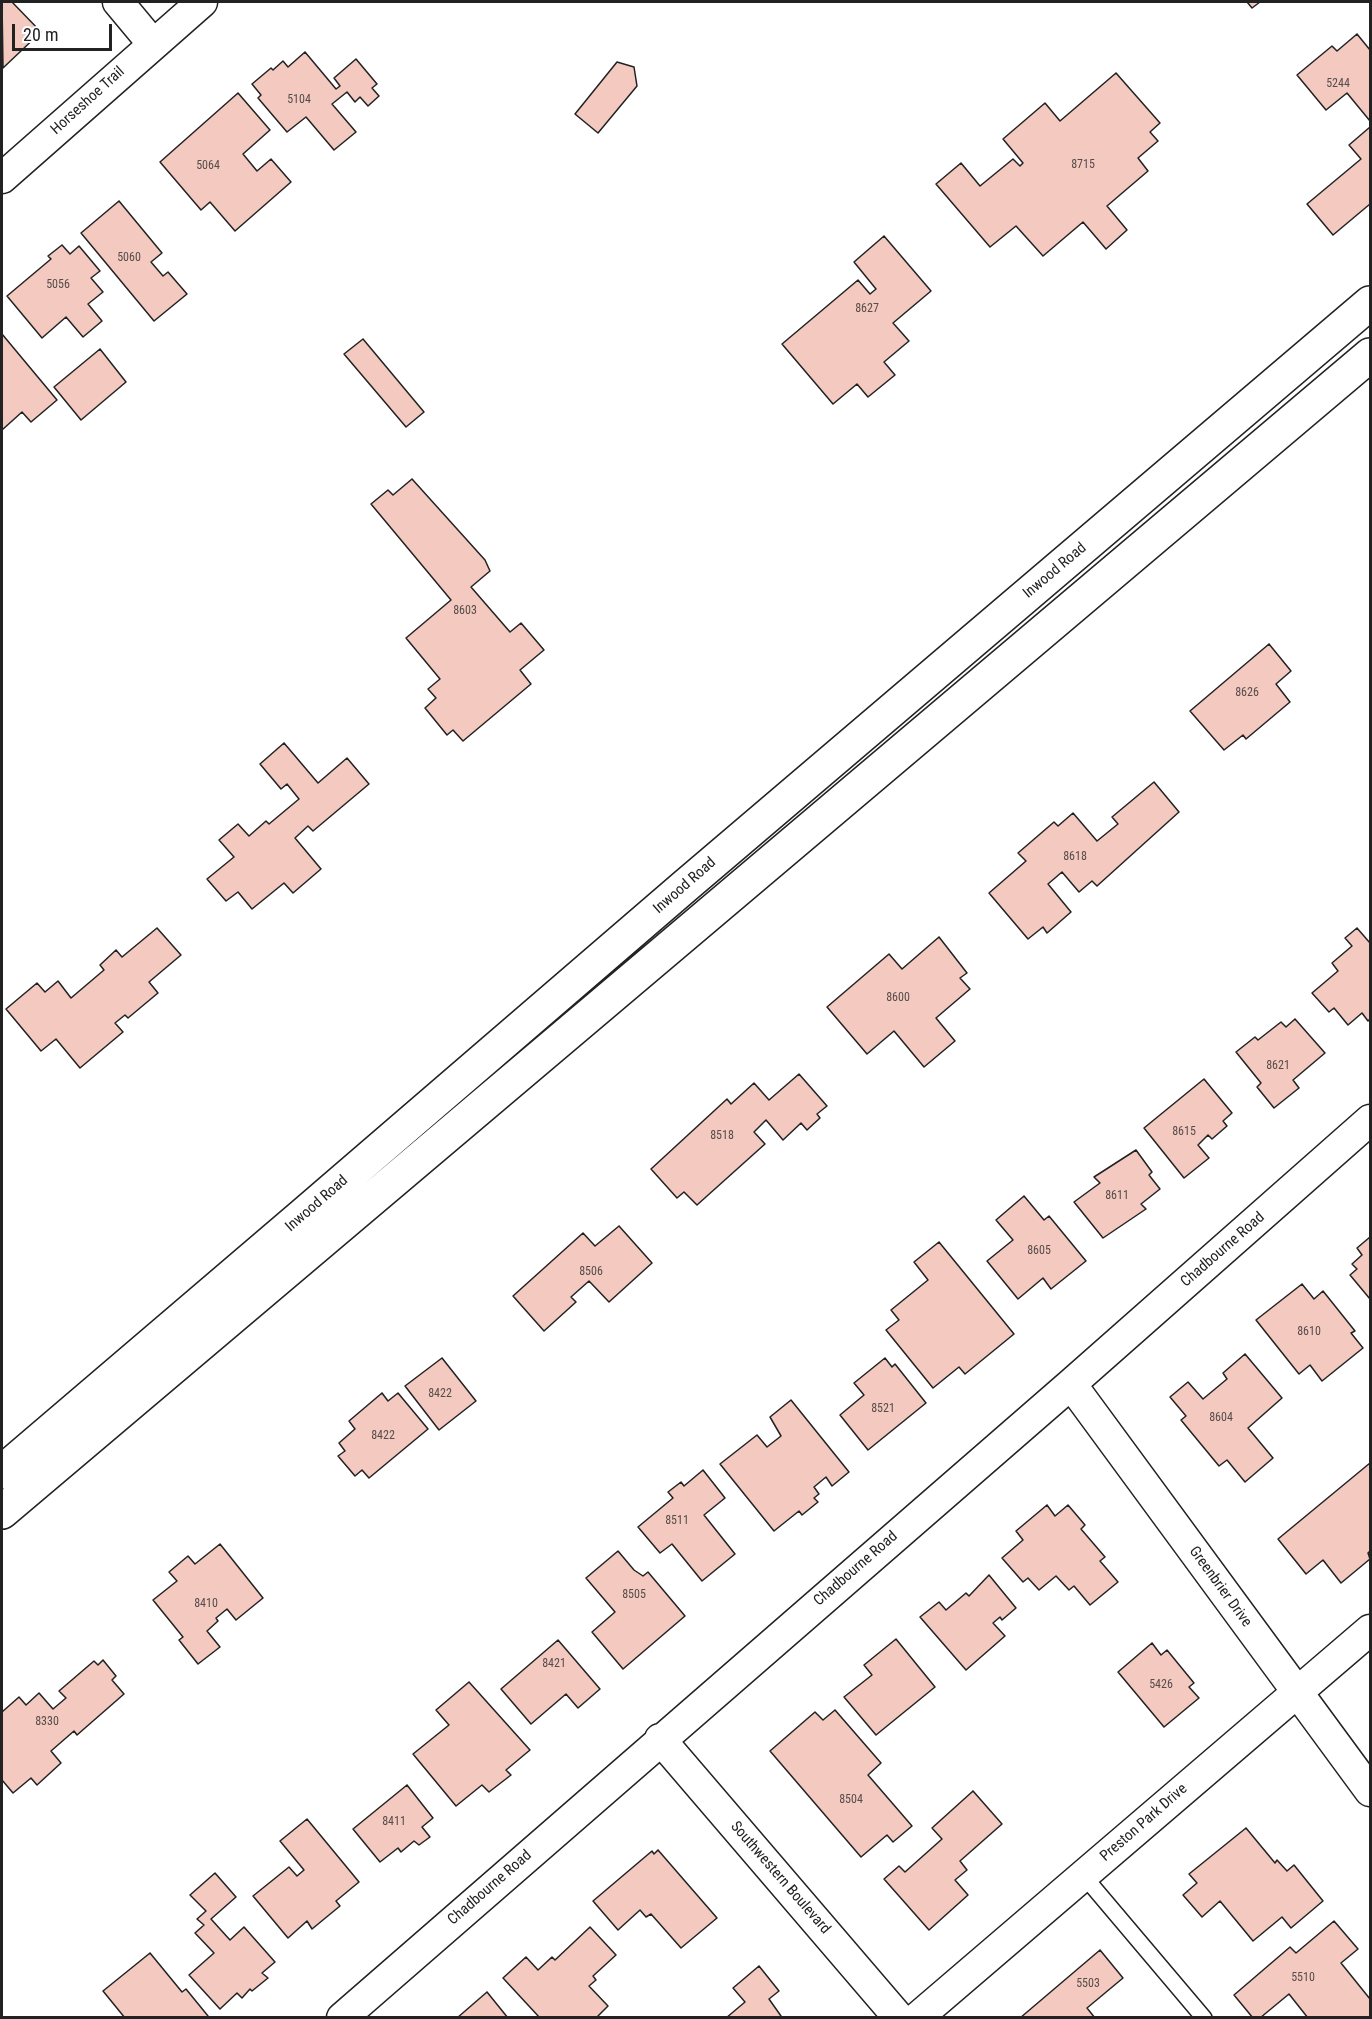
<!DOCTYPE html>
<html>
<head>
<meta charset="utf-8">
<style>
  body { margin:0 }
  #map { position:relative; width:1372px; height:2019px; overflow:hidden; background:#fff; font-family:"Roboto Condensed",sans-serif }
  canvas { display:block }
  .frame { position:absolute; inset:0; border:3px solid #222; pointer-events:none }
  .scale { position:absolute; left:12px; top:24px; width:100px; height:27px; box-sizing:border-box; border:3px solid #222; border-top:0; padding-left:8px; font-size:18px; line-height:21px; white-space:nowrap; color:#222; -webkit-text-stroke:4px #fff; paint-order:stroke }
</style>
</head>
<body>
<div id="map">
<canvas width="1372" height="2019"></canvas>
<div class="frame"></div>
<div class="scale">20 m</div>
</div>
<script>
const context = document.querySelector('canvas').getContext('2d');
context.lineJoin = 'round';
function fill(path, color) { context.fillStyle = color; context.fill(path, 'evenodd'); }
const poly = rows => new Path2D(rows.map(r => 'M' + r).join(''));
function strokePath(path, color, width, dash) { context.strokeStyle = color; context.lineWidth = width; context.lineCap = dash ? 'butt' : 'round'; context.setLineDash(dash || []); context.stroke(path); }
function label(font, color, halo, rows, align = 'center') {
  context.font = font + ' "Roboto Condensed",sans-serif'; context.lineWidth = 4.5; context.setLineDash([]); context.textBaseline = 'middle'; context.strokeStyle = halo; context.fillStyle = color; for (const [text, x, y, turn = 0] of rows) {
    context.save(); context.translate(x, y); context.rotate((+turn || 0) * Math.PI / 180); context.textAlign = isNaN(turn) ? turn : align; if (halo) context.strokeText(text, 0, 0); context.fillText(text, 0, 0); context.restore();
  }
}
const building = poly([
  [2,2,12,2,41,32,3,68,2,2],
  [1247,2,1260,2,1252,8,1247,2],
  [1357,34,1370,50,1370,121,1347,93,1326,110,1297,75,1332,46,1337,51,1357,34],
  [305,52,336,89,340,86,334,78,356,59,377,84,372,88,379,96,368,106,360,97,355,102,347,92,332,104,356,132,334,150,306,117,287,132,258,98,261,95,252,84,271,68,273,70,283,61,288,67,305,52],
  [617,62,634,67,637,86,598,133,575,114,617,62],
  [1116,73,1160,123,1150,132,1158,141,1138,158,1148,171,1107,206,1127,230,1106,249,1083,222,1043,256,1016,226,990,247,936,184,961,163,980,186,1013,159,1020,166,1023,163,1003,139,1045,103,1060,121,1116,73],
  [238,93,270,130,243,154,257,171,271,159,291,182,235,231,210,202,201,210,160,162,238,93],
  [1370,127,1370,204,1333,235,1307,204,1361,159,1349,145,1370,127],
  [119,201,162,253,151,262,163,276,168,272,187,294,154,321,81,233,119,201],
  [884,236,931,291,893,323,909,341,884,362,895,375,868,397,857,384,833,404,782,344,858,280,870,294,876,289,854,262,884,236],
  [62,245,70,254,79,246,100,271,91,278,103,292,88,304,102,321,83,337,66,317,42,338,7,296,51,259,48,256,62,245],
  [2,334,57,400,31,422,22,412,2,430,2,334],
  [363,339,424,412,406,427,344,354,363,339],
  [100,349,126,382,81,420,54,387,100,349],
  [412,479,485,560,490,571,471,587,510,632,521,623,544,650,520,670,531,684,463,741,453,730,447,735,425,708,436,698,428,689,440,679,406,638,451,600,371,504,388,490,393,495,412,479],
  [1269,644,1291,671,1276,684,1290,702,1246,739,1243,735,1224,750,1190,711,1269,644],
  [284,743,318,783,347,758,369,784,313,831,308,826,295,838,321,869,293,893,284,883,252,909,238,892,226,901,207,879,234,857,219,840,238,824,249,836,266,821,269,824,299,799,287,784,281,789,260,764,284,743],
  [1154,782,1179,812,1097,886,1092,881,1079,892,1062,872,1048,884,1071,912,1047,933,1043,927,1028,939,989,893,1026,861,1018,853,1054,822,1058,826,1073,813,1097,841,1118,824,1112,817,1154,782],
  [157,928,181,955,149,982,158,993,128,1018,125,1015,115,1023,123,1032,80,1068,56,1039,41,1051,6,1009,37,983,45,992,58,981,71,998,104,970,100,965,116,950,122,957,157,928],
  [1357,928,1370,943,1370,1019,1368,1021,1362,1013,1348,1025,1334,1008,1329,1012,1312,993,1338,971,1332,963,1352,946,1345,938,1357,928],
  [939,937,967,973,960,978,970,989,936,1018,955,1041,924,1067,894,1031,867,1054,827,1007,889,954,902,969,939,937],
  [1295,1019,1325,1053,1293,1080,1299,1088,1274,1108,1257,1087,1261,1083,1236,1052,1255,1037,1258,1040,1281,1022,1286,1027,1295,1019],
  [799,1074,827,1106,817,1114,820,1118,807,1130,801,1123,783,1140,766,1120,754,1132,765,1144,697,1205,684,1192,677,1198,651,1169,727,1099,731,1104,754,1083,769,1100,799,1074],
  [1204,1079,1232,1113,1223,1121,1227,1126,1212,1139,1208,1135,1198,1145,1209,1158,1184,1178,1144,1128,1204,1079],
  [1136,1150,1152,1172,1149,1175,1160,1189,1141,1204,1146,1209,1103,1238,1074,1202,1100,1183,1094,1177,1136,1150],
  [1024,1196,1044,1220,1049,1216,1086,1261,1051,1289,1043,1278,1018,1299,987,1261,1013,1240,996,1220,1024,1196],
  [619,1226,652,1263,609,1302,589,1281,571,1297,576,1302,544,1331,513,1296,583,1233,595,1246,619,1226],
  [1370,1237,1370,1299,1350,1275,1357,1269,1352,1264,1362,1255,1357,1248,1370,1237],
  [939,1242,1014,1334,965,1374,959,1367,933,1388,886,1330,899,1320,891,1310,928,1280,914,1262,939,1242],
  [1302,1284,1314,1299,1323,1291,1355,1331,1351,1333,1363,1348,1322,1381,1310,1365,1299,1374,1256,1320,1302,1284],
  [1245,1354,1282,1398,1248,1428,1273,1458,1245,1482,1227,1460,1219,1466,1181,1420,1186,1416,1170,1397,1188,1382,1203,1399,1227,1379,1223,1373,1245,1354],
  [442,1358,476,1401,439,1430,405,1386,442,1358],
  [885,1358,892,1367,895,1364,926,1403,868,1450,840,1415,864,1395,854,1383,885,1358],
  [382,1393,388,1401,398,1393,428,1429,369,1478,362,1470,355,1476,338,1456,345,1451,339,1443,355,1429,349,1421,382,1393],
  [791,1400,849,1472,832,1486,826,1477,814,1487,819,1494,814,1498,818,1502,802,1515,799,1511,774,1531,720,1464,757,1435,767,1447,781,1436,770,1417,791,1400],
  [1370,1463,1370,1551,1368,1553,1370,1559,1341,1583,1323,1560,1306,1574,1278,1539,1370,1463],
  [703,1470,725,1498,704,1515,735,1554,702,1581,672,1544,660,1553,638,1527,673,1498,668,1492,681,1482,684,1486,703,1470],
  [1047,1505,1055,1516,1068,1505,1085,1525,1081,1529,1105,1557,1100,1561,1118,1582,1090,1605,1074,1586,1069,1590,1056,1576,1039,1590,1028,1578,1023,1582,1002,1558,1023,1540,1016,1531,1047,1505],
  [220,1544,263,1598,236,1620,227,1609,216,1618,218,1621,207,1631,220,1647,198,1664,179,1640,183,1637,153,1600,177,1581,169,1572,188,1556,195,1564,220,1544],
  [618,1551,634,1570,643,1576,648,1572,685,1616,623,1669,592,1632,615,1612,586,1578,618,1551],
  [989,1575,1016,1608,1002,1620,1000,1617,993,1623,1005,1636,966,1670,920,1617,939,1602,946,1610,966,1593,969,1596,989,1575],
  [896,1639,935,1687,876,1735,844,1697,872,1675,864,1665,896,1639],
  [558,1640,600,1689,578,1708,566,1694,531,1724,501,1689,558,1640],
  [1152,1643,1161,1655,1167,1650,1194,1683,1189,1687,1199,1698,1164,1727,1118,1672,1152,1643],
  [103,1660,116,1676,112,1680,124,1694,77,1735,74,1731,51,1751,61,1763,37,1785,31,1778,13,1793,2,1780,2,1712,19,1697,26,1705,39,1693,53,1709,66,1698,59,1691,94,1661,98,1665,103,1660],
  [469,1682,530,1750,506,1770,511,1775,489,1792,482,1785,456,1806,413,1754,449,1725,436,1710,469,1682],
  [835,1710,881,1763,868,1775,912,1826,893,1842,887,1835,861,1857,770,1751,815,1712,823,1720,835,1710],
  [407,1785,433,1818,422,1827,430,1837,419,1845,414,1841,401,1852,398,1848,380,1862,353,1829,407,1785],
  [973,1791,1002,1824,960,1861,967,1870,955,1880,968,1895,929,1930,884,1879,899,1866,905,1872,942,1839,932,1828,973,1791],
  [307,1819,359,1882,336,1901,340,1906,312,1929,307,1921,288,1938,253,1896,289,1867,297,1876,304,1870,280,1841,307,1819],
  [1246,1828,1275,1863,1277,1860,1287,1871,1294,1865,1323,1901,1291,1928,1282,1917,1253,1941,1220,1901,1202,1917,1183,1895,1197,1883,1189,1874,1246,1828],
  [658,1850,717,1918,681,1948,651,1914,646,1917,640,1910,618,1930,593,1901,652,1851,654,1854,658,1850],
  [215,1873,236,1897,211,1919,230,1940,244,1927,275,1962,262,1973,268,1978,252,1991,250,1989,242,1998,237,1993,220,2009,189,1975,214,1953,195,1933,204,1925,197,1919,206,1911,190,1895,215,1873],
  [1334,1921,1358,1949,1341,1963,1370,1999,1370,2018,1308,2018,1289,1994,1260,2018,1253,2018,1234,1995,1290,1947,1296,1953,1334,1921],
  [590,1927,616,1955,593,1976,596,1980,589,1986,608,2006,596,2018,540,2018,503,1978,526,1957,538,1970,552,1957,555,1960,590,1927],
  [1100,1950,1123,1978,1087,2008,1095,2018,1020,2018,1100,1950],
  [150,1953,182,1992,186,1989,208,2016,206,2018,125,2018,103,1991,150,1953],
  [759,1966,779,1991,769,1999,781,2016,779,2018,726,2018,745,2002,733,1988,759,1966],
  [487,1992,508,2018,457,2018,487,1992]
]);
fill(building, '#f3c9c0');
strokePath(building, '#222', 1.5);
const lane = poly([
  [1083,1875,1204,2018]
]);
const street = poly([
  [118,2,153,44],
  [2,178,202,2],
  [1071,1384,1370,1791],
  [660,1739,899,2018],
  [342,2018,1071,1384,1370,1120],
  [917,2018,1370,1630]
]);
const secondary = poly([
  [2,1472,303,1215,684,887,1370,303],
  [2,1512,1370,355]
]);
strokePath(lane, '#222', 18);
strokePath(street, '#222', 33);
strokePath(secondary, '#222', 36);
strokePath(lane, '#fff', 15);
strokePath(street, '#fff', 30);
strokePath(secondary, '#fff', 33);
label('12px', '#564c4a', null, [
  ["5244",1338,84],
  ["5104",299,100],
  ["8715",1083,165],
  ["5064",208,166],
  ["5060",129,258],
  ["5056",58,285],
  ["8627",867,309],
  ["8603",465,611],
  ["8626",1247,693],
  ["8618",1075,857],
  ["8600",898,998],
  ["8621",1278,1066],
  ["8615",1184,1132],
  ["8518",722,1136],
  ["8611",1117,1196],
  ["8605",1039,1251],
  ["8506",591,1272],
  ["8610",1309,1332],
  ["8422",440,1394],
  ["8521",883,1409],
  ["8604",1221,1418],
  ["8422",383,1436],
  ["8511",677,1521],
  ["8505",634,1595],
  ["8410",206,1604],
  ["8421",554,1664],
  ["5426",1161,1685],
  ["8330",47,1722],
  ["8504",851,1800],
  ["8411",394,1822],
  ["5510",1303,1978],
  ["5503",1088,1984]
]);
label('15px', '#222', '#fff', [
  ["Horseshoe Trail",88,101,-42],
  ["Inwood Road",1055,571,-40],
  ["Inwood Road",685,886,-41],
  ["Inwood Road",317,1204,-41],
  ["Chadbourne Road",1223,1250,-41],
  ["Chadbourne Road",856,1569,-41],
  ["Greenbrier Drive",1220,1587,54],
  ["Preston Park Drive",1144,1823,-41],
  ["Southwestern Boulevard",780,1878,49],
  ["Chadbourne Road",490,1888,-41]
]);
</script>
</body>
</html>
